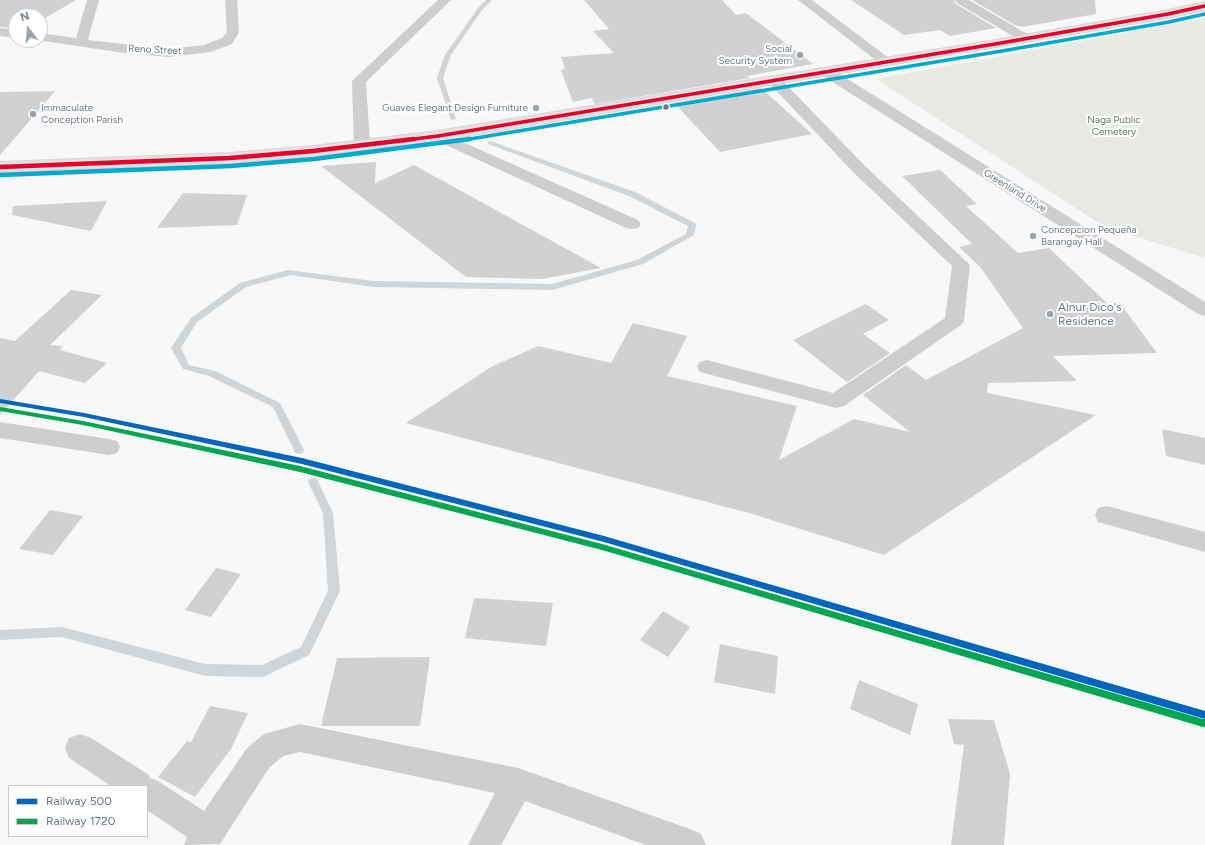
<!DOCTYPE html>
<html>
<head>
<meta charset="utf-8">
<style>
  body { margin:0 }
  #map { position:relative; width:1205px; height:845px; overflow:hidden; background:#f8f8f8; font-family:Figtree,sans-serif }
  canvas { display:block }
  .legend { position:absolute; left:8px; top:785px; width:140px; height:52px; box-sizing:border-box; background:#fff; border:1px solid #c3c9cf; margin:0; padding:5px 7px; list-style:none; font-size:12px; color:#6a7886 }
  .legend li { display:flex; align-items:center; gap:8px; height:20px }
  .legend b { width:20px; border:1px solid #c3c9cf }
  .north { position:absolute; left:8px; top:8px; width:40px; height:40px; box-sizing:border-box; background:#fff; border:1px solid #c3c9cf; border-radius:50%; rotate:344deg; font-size:11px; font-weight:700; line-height:16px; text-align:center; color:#6a7886 }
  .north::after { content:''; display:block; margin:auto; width:14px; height:18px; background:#9ca5ae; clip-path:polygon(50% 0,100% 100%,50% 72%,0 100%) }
</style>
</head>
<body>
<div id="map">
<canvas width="1205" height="845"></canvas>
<ul class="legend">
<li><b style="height:5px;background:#0065bd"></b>Railway 500</li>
<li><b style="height:5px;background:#00a651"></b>Railway 1720</li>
</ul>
<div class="north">N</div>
</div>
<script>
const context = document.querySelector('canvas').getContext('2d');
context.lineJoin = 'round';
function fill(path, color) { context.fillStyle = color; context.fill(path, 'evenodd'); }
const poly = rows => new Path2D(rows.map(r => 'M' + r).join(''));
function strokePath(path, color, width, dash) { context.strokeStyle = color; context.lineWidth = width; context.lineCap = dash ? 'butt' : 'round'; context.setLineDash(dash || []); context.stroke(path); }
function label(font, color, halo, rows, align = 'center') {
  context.font = font + ' Figtree,sans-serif'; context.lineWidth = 4; context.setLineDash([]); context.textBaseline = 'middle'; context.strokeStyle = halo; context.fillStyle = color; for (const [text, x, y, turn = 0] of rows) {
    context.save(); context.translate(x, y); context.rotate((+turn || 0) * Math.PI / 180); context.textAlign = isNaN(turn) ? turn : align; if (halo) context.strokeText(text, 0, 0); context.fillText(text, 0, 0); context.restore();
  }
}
fill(poly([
  [1205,18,1205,258,1105,227,876,79]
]), '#e7eae5');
fill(poly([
  [486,0,492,0,482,10,451,55,443,78,456,119,451,120,437,78,445,55,478,8,486,0],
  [490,141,635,192,695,223,696,225,694,235,643,264,552,290,373,287,291,275,246,287,197,322,181,348,189,365,215,371,280,403,304,450,303,453,299,454,295,453,294,450,273,407,209,376,183,369,171,348,191,318,240,283,288,270,373,281,552,284,637,260,686,234,688,226,629,196,488,144,488,142,490,141],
  [313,478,317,479,333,513,340,591,309,655,263,677,205,676,62,637,0,640,0,630,62,627,205,664,262,665,301,647,328,591,323,513,308,482,309,479,313,478]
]), '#cfd5d9');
fill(poly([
  [0,0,76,0,40,21,40,16,16,16,16,28,0,27],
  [584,0,722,0,736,15,746,13,813,64,747,76,750,78,595,104,592,98,573,102,561,70,565,69,561,57,614,53,593,31,609,29],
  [851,0,954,0,956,4,996,28,950,36,940,30,904,35],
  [972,0,1095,0,1096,14,1022,27,1015,25],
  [761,88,812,134,720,152,674,103],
  [55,91,45,103,0,155,0,92],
  [376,162,375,183,414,165,601,268,542,279,466,277,321,166],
  [940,170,977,204,966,206,1018,253,1049,248,1109,305,1119,302,1157,353,1053,356,1077,381,988,383,987,393,1096,415,884,555,749,513,406,423,491,367,538,346,611,363,633,323,687,336,667,376,797,406,779,460,854,419,910,432,863,395,906,365,926,380,1023,328,981,268,959,247,972,244,902,176],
  [183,193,247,195,237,225,157,228],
  [107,201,91,231,12,215,13,206],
  [71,290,102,295,50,345,63,346,60,350,107,363,85,383,39,371,0,415,0,338,15,341],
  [866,304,889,320,863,334,890,353,847,382,793,340],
  [1162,429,1205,438,1205,465,1166,456],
  [50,510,83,516,53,555,19,549],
  [216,568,241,574,211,617,185,610],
  [474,598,553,603,546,646,465,638],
  [663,611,690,627,668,657,640,640],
  [720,644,778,656,775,694,714,682],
  [430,657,420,726,321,726,337,658],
  [859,680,918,704,910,735,850,709],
  [210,706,248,713,231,749,195,797,158,777,187,741,191,742],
  [948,719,994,720,1010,774,1004,845,951,845,964,745,954,744]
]), '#cfd1d2');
const major = poly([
  [1205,2,1205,10,1168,18,438,141,313,156,230,163,0,172,0,162,230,153,313,146,438,131,1001,39,1168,10,1205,2]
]);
strokePath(major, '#d5d6d6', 2);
fill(poly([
  [87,0,99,0,88,40,168,49,204,45,222,38,227,32,225,0,237,0,239,32,232,44,211,52,168,57,124,53,37,40,40,40,40,33,76,38,87,0],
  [438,0,451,0,366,82,370,145,367,148,362,150,357,148,354,145,352,81,438,0],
  [798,0,812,0,894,62,892,65,882,65,798,0],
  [955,0,969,0,1029,35,1031,38,1029,41,1021,41,957,3,955,0],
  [0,28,16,30,16,38,0,36,0,28],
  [825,67,830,68,1205,302,1205,316,1198,314,820,74,818,71,820,68,825,67],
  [775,77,780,78,865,166,970,265,964,321,961,325,844,406,836,408,700,372,697,367,700,362,707,360,833,393,945,318,952,266,853,172,770,84,768,81,770,78,775,77],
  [438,131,638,220,641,224,638,228,632,229,626,228,433,139,430,136,433,133,438,131],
  [0,422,109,439,117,441,120,447,117,453,109,455,0,438,0,422],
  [1107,506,1205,532,1205,552,1098,522,1095,515,1098,508,1107,506],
  [300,724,518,768,690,829,701,834,706,845,646,845,525,801,501,845,468,845,495,793,300,752,283,756,269,768,220,844,184,845,187,837,147,810,147,786,111,786,69,758,65,748,69,738,80,734,91,738,149,775,150,778,158,781,204,811,247,748,264,734,300,724]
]), '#cdcecf');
fill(major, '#e0e1e2');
strokePath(poly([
  [406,140,438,136,1001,43,1168,14,1205,6]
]), '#e4002b', 3.5);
strokePath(poly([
  [0,167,230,158,313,151,414,139]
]), '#e4002b', 4.5);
strokePath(poly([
  [464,140,1002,51,1169,22,1205,14]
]), '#00a9ce', 3.5);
strokePath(poly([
  [0,175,231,166,314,159,470,139]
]), '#00a9ce', 4.5);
fill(poly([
  [0,399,84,413,302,458,604,536,1205,711,1205,719,604,542,302,464,84,417,0,403,0,399]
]), '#0065bd');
fill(poly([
  [0,407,83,421,300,466,602,544,1203,719,1205,719,1205,727,1203,727,602,550,300,472,83,425,0,411,0,407]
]), '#00a651');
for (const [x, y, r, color] of [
  [800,55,4,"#9ca5ae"],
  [666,107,3.5,"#6a7886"],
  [536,108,4,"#9ca5ae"],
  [33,114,4,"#9ca5ae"],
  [1033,236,4,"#9ca5ae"],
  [1050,314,4,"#9ca5ae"]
]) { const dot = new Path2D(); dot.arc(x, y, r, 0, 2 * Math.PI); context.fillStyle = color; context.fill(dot); strokePath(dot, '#fff', 1.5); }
label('10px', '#6a7886', '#fff', [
  ["Social",792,49],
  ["Security System",792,61],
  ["Immaculate",41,108,"left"],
  ["Conception Parish",41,120,"left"],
  ["Guaves Elegant Design Furniture",528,108],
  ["Concepcion Pequeña",1041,230,"left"],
  ["Barangay Hall",1041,242,"left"]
], 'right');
label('10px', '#6a7886', '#fff', [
  ["Reno Street",155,50,3],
  ["Greenland Drive",1015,191,32]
]);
label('10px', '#667964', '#fff', [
  ["Naga Public",1114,120],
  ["Cemetery",1114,132]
]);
label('12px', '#6a7886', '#fff', [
  ["Alnur Dico's",1058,307],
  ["Residence",1058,321]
], 'left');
</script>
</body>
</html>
